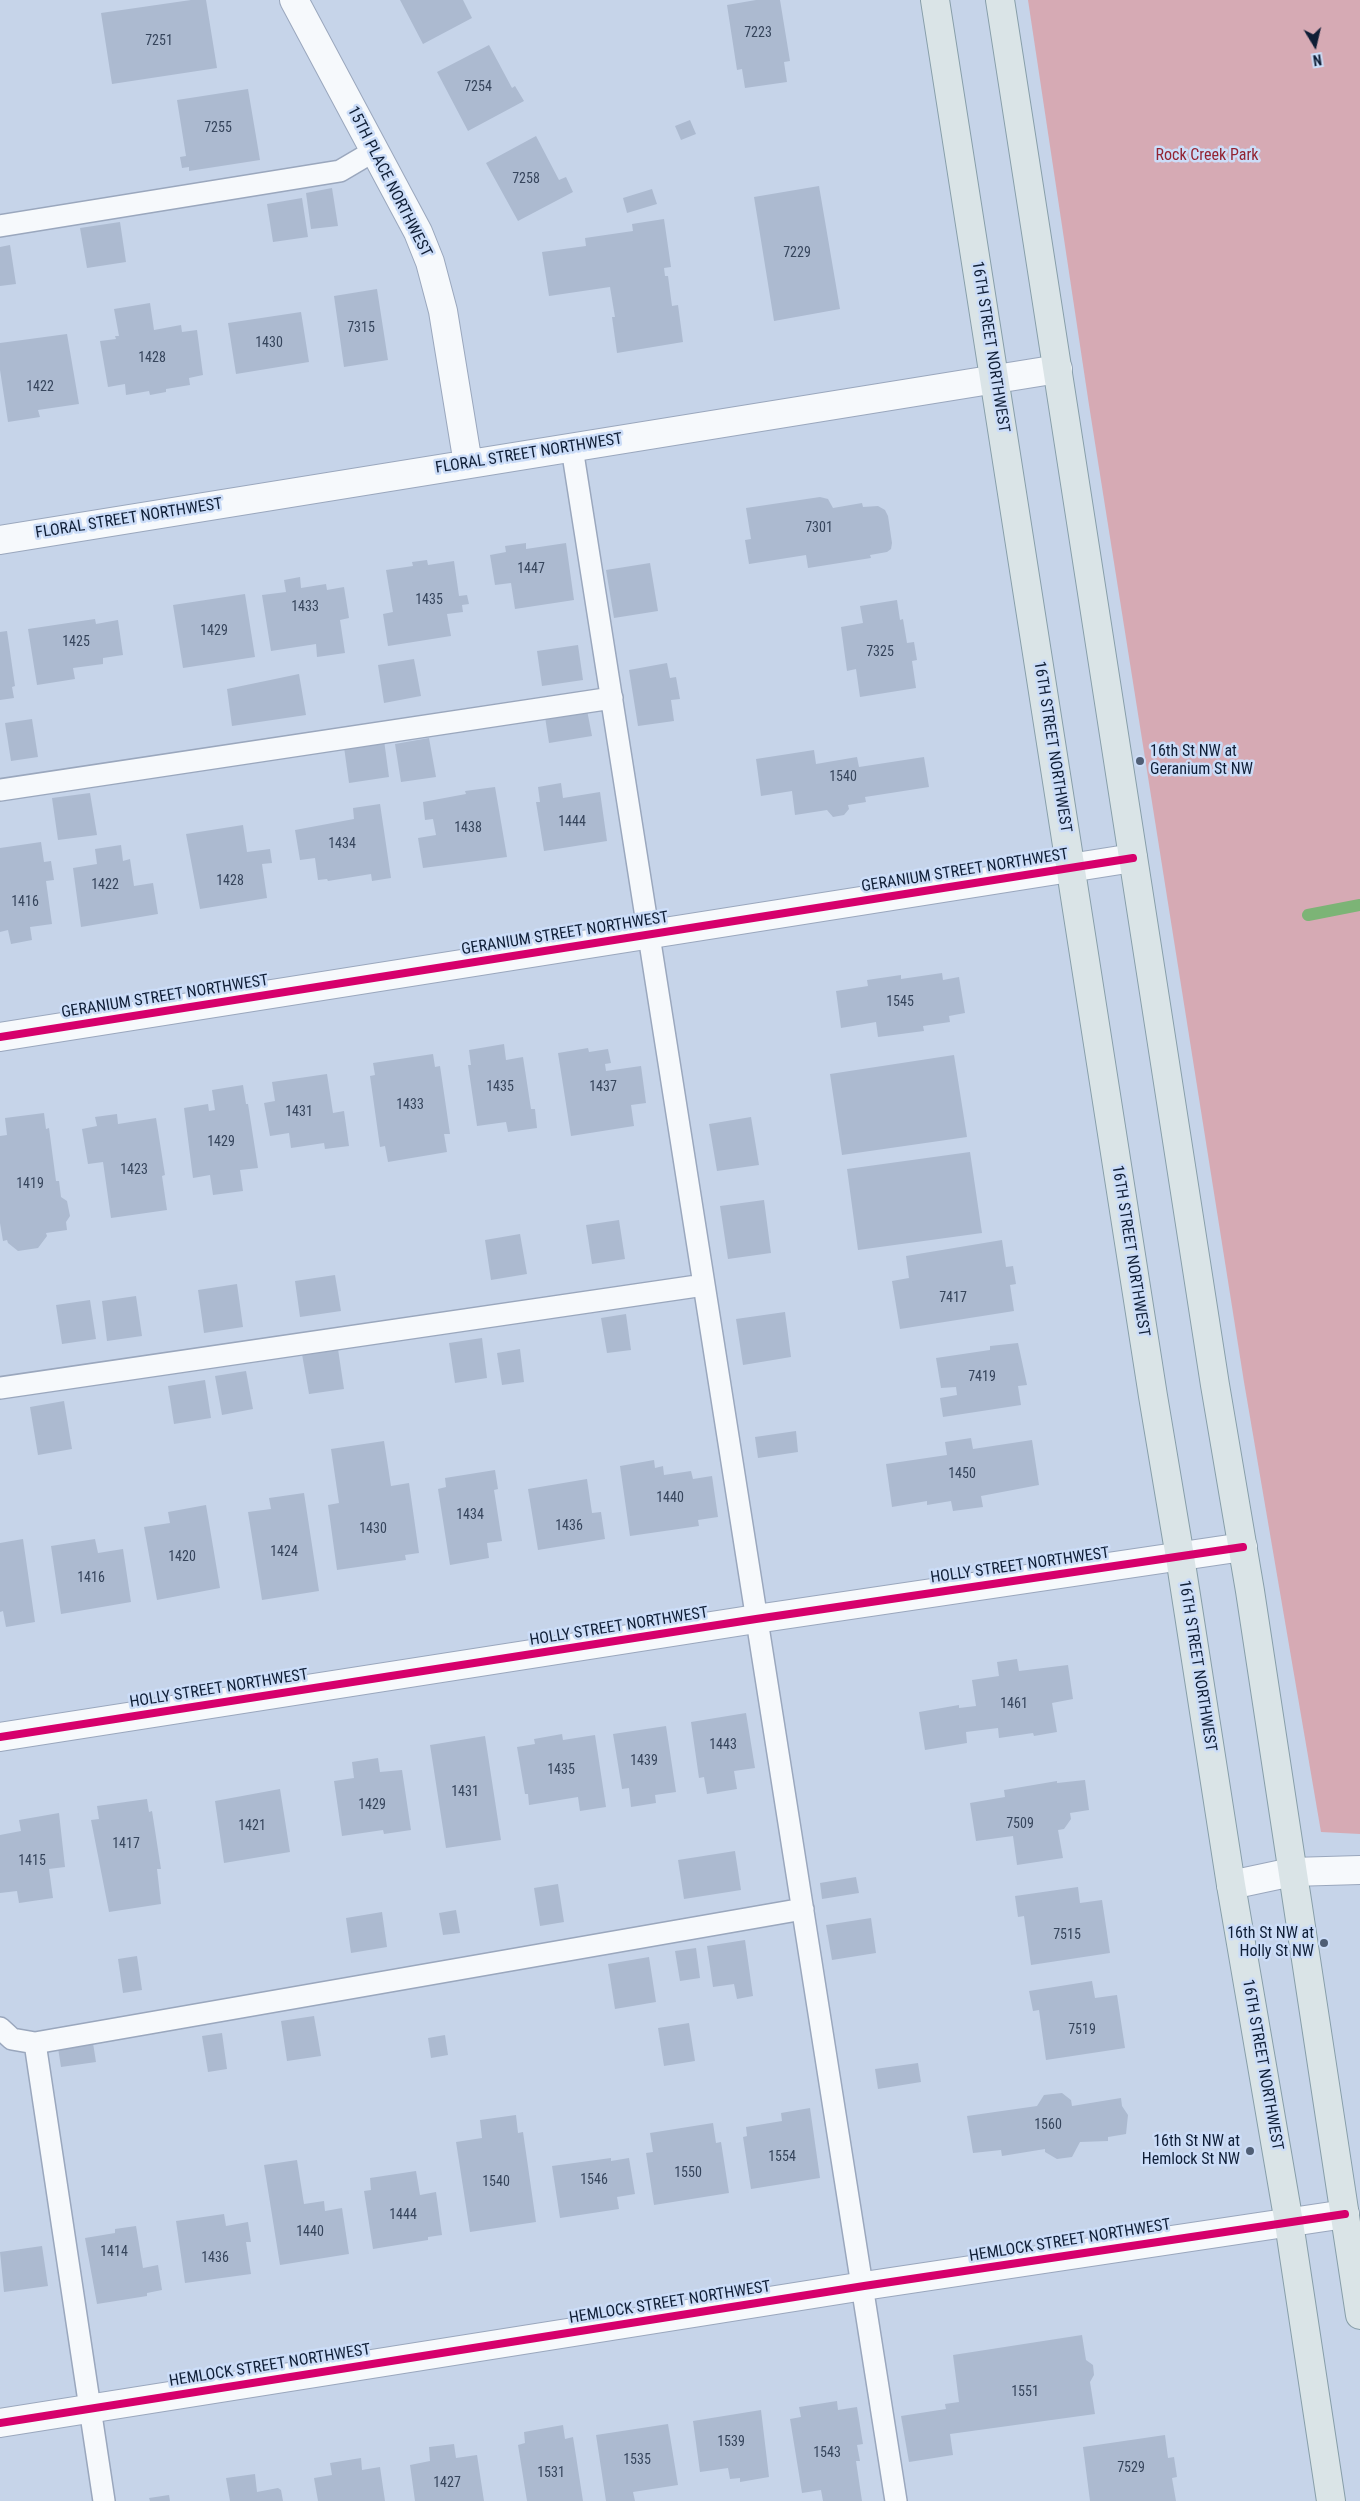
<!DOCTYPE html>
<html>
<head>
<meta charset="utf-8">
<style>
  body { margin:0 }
  #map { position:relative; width:1360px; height:2501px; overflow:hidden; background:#c6d4e9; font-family:"Roboto Condensed",sans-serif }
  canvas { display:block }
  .north { position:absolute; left:1290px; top:20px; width:50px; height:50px; -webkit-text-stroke:4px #ccddf8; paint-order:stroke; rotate:171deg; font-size:14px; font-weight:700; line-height:20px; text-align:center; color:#0f1e36 }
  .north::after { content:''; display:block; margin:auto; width:18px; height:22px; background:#0f1e36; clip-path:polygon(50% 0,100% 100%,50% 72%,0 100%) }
</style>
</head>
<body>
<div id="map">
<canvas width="1360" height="2501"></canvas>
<div class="north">N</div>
</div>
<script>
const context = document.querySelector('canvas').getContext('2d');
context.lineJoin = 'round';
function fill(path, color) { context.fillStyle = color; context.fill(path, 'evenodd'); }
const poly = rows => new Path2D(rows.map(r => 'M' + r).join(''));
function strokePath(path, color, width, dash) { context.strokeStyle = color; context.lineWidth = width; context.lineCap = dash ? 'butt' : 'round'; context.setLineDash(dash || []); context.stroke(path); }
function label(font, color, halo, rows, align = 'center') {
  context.font = font + ' "Roboto Condensed",sans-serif'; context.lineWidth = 5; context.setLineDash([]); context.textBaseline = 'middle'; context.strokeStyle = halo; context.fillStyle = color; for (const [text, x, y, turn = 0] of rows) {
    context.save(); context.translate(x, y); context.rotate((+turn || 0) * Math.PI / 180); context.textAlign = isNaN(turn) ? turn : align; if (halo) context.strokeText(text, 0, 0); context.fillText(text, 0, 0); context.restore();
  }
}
fill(poly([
  [1028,0,1360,0,1360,1834,1321,1832,1244,1382,1089,405]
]), '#d6aab4');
strokePath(poly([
  [1308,915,1360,905]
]), '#7cb476', 12);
fill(poly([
  [191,0,206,0,217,68,112,84,101,13],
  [400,0,463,0,472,18,423,44],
  [756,0,780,0,790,61,784,62,787,82,745,88,742,69,737,70,727,5],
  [489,45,512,88,515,86,524,101,468,131,437,72],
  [248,89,260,160,189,171,189,167,182,168,180,157,186,156,177,100],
  [690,120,696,134,681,140,675,126],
  [536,136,559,180,566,177,573,192,518,221,486,163],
  [819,186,840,309,774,321,754,197],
  [332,188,338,226,311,229,306,193],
  [652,189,657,204,627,213,623,198],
  [302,198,308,237,273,242,267,204],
  [664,219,671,267,664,268,665,276,668,276,672,306,678,305,683,342,617,353,612,317,615,317,610,287,549,296,542,252,586,246,585,238,633,231,632,224],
  [120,222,126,262,87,268,80,228],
  [10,245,16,284,0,286,0,247],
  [377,289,388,360,344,367,334,296],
  [150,303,154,330,181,325,182,332,197,330,203,375,189,378,190,385,166,389,166,392,150,395,149,391,126,395,125,384,108,387,100,341,116,339,115,336,119,336,114,309],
  [301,312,309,362,236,374,228,323],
  [67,334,79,404,38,410,40,417,8,422,0,370,0,343],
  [820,497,828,499,833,508,862,503,863,507,878,506,885,510,888,516,892,543,891,549,887,552,870,555,871,558,808,568,806,555,749,564,745,540,751,539,746,508],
  [526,543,526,549,566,543,574,600,515,609,511,583,495,585,490,555,506,552,505,546],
  [427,560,428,565,454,561,459,596,467,595,469,604,462,605,463,612,447,614,451,636,388,646,383,614,393,612,386,570,413,566,412,562],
  [650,563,658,611,614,618,606,570],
  [300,577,301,588,326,584,327,590,344,587,349,618,340,620,345,653,317,657,316,644,271,651,262,595,286,592,284,580],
  [245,594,255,657,183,668,173,605],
  [897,600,900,620,903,619,907,643,914,642,917,660,912,661,916,688,860,697,856,669,847,671,841,627,863,623,860,606],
  [95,619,96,624,118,620,123,655,103,658,103,664,73,668,75,679,37,685,28,629],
  [7,631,15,686,12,687,14,698,0,700,0,632],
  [578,645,583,680,542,686,537,651],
  [414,659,421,696,384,703,378,665],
  [667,663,670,678,676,677,680,699,671,700,674,721,638,726,629,670],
  [299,674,306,715,232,726,227,689],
  [587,710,592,736,549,743,545,717],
  [32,719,38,757,11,761,5,723],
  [429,738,436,777,401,782,395,744],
  [384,740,389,777,349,783,344,747],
  [814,750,816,764,857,757,859,767,924,757,929,787,865,797,866,802,848,805,849,809,844,815,833,817,827,810,795,815,792,791,761,796,756,759],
  [561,783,563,798,600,792,607,841,544,851,536,802,540,802,538,787],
  [495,787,507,857,423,868,418,838,436,835,433,819,425,820,423,802,466,794,465,791],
  [90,793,97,835,58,840,52,798],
  [380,804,391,878,372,881,371,874,328,881,327,879,318,880,315,858,300,860,295,830,354,819,353,808],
  [243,825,247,852,270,849,272,863,262,864,267,898,200,909,186,834],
  [41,842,44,862,51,861,54,880,46,881,52,924,30,927,32,940,11,944,8,930,0,932,0,848],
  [121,845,123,861,130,859,134,886,153,883,158,914,81,927,73,868,97,864,95,849],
  [942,973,943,980,959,977,965,1013,949,1016,950,1022,923,1026,924,1031,878,1037,876,1022,841,1028,836,991,868,986,867,980,901,975,901,979],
  [504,1044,506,1060,523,1057,531,1109,535,1109,537,1128,508,1132,506,1122,477,1126,468,1065,471,1065,469,1050],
  [588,1048,589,1052,608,1049,611,1063,605,1064,606,1071,641,1066,646,1103,631,1105,634,1126,571,1136,558,1053],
  [433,1054,435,1067,440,1066,450,1134,444,1134,447,1152,388,1162,385,1146,380,1147,370,1076,375,1075,373,1063],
  [954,1055,967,1137,842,1155,830,1074],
  [327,1074,333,1113,344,1111,349,1146,325,1149,324,1143,291,1148,289,1133,270,1136,264,1103,275,1101,272,1082],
  [243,1085,246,1104,248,1104,258,1168,240,1170,243,1191,213,1195,210,1175,193,1178,184,1108,208,1104,209,1111,215,1110,212,1090],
  [44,1113,46,1129,49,1128,56,1181,59,1181,61,1197,67,1201,70,1216,66,1222,67,1230,46,1233,47,1236,38,1248,18,1251,8,1243,7,1240,3,1241,0,1223,0,1136,7,1135,5,1118],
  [117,1114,118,1124,156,1118,165,1175,162,1176,167,1210,111,1218,103,1162,88,1164,82,1129,97,1126,95,1117],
  [751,1117,759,1165,717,1171,709,1124],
  [970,1152,982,1233,858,1250,847,1169],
  [764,1200,771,1253,728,1259,720,1206],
  [619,1220,625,1259,592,1264,586,1225],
  [520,1234,527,1274,491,1280,485,1240],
  [1002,1240,1006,1267,1013,1266,1016,1284,1010,1285,1014,1311,900,1329,892,1281,909,1278,906,1256],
  [335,1275,341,1311,300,1317,295,1281],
  [237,1284,243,1327,204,1333,198,1290],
  [136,1296,142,1336,107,1341,102,1301],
  [90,1300,96,1339,62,1344,56,1305],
  [785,1312,791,1357,743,1365,736,1319],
  [626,1314,631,1350,607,1353,601,1318],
  [482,1338,487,1378,455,1383,449,1343],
  [1018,1343,1027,1385,1018,1386,1021,1405,943,1417,940,1398,957,1395,956,1387,941,1388,936,1358,990,1350,990,1346],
  [338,1349,344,1389,309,1394,302,1354],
  [520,1349,524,1382,502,1385,497,1353],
  [246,1371,253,1409,222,1415,215,1376],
  [205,1380,211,1418,174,1424,168,1386],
  [64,1401,72,1449,38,1455,30,1407],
  [796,1431,798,1452,758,1458,755,1437],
  [971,1438,973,1449,1032,1440,1039,1485,981,1496,983,1507,953,1511,951,1501,927,1505,927,1501,892,1507,886,1464,947,1455,945,1442],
  [384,1441,391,1486,409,1483,419,1553,405,1555,406,1560,337,1570,328,1505,339,1503,331,1449],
  [654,1460,655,1468,663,1466,664,1475,691,1471,693,1479,712,1476,718,1517,698,1520,699,1526,630,1536,620,1466],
  [495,1470,498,1489,494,1490,502,1541,487,1543,489,1558,450,1565,438,1489,446,1487,445,1478],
  [587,1479,592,1513,601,1512,605,1539,538,1550,528,1489],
  [304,1493,319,1591,262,1600,248,1512,271,1509,269,1498],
  [206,1505,220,1588,157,1600,144,1527,170,1523,168,1512],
  [23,1539,35,1622,6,1627,3,1611,0,1612,0,1543],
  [95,1539,98,1553,123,1549,131,1602,61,1614,51,1546],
  [1017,1659,1019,1671,1068,1665,1073,1699,1052,1703,1057,1732,1034,1736,1033,1733,999,1738,998,1728,966,1732,967,1743,925,1750,919,1712,959,1705,959,1708,976,1706,972,1680,999,1676,997,1662],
  [746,1713,755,1768,734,1771,737,1789,707,1794,704,1777,699,1778,691,1722],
  [666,1726,676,1792,655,1795,656,1803,631,1807,629,1788,622,1789,613,1734],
  [562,1734,563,1740,595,1735,606,1807,580,1811,578,1797,529,1805,528,1794,525,1794,517,1747,535,1744,534,1739],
  [485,1736,501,1840,446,1848,430,1745],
  [378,1758,380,1772,402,1770,411,1830,384,1834,383,1830,342,1836,334,1781,354,1778,352,1762],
  [1085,1780,1089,1810,1070,1813,1071,1819,1064,1829,1058,1830,1063,1858,1017,1865,1013,1836,976,1841,970,1803,1005,1797,1004,1790,1057,1781,1057,1783],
  [280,1789,290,1852,224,1863,215,1801],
  [147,1799,149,1812,152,1811,161,1869,157,1869,161,1904,109,1912,91,1820,99,1819,97,1806],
  [59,1813,65,1867,49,1869,53,1898,19,1903,17,1891,0,1893,0,1835,21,1831,19,1820],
  [735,1851,741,1890,684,1899,678,1860],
  [856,1877,859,1893,822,1899,820,1883],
  [558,1884,564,1922,540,1926,534,1888],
  [1078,1887,1080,1903,1102,1900,1110,1953,1031,1965,1024,1916,1018,1917,1015,1896],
  [456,1910,460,1933,443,1935,439,1913],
  [382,1912,387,1947,351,1953,346,1918],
  [871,1918,876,1953,832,1960,826,1925],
  [745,1940,753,1996,737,1999,734,1984,713,1987,707,1946],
  [696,1948,700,1978,680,1981,675,1951],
  [137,1956,142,1990,123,1993,118,1959],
  [649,1957,656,2002,615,2009,608,1964],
  [1092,1981,1095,1998,1117,1995,1125,2048,1046,2060,1039,2010,1033,2011,1029,1991],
  [314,2016,321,2056,287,2061,281,2021],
  [689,2023,695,2061,664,2066,658,2028],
  [222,2033,227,2069,208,2072,202,2036],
  [445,2035,448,2055,431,2058,428,2038],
  [93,2043,96,2062,61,2067,58,2048],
  [918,2063,921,2082,878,2089,875,2069],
  [1062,2093,1071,2100,1072,2106,1121,2098,1122,2106,1128,2115,1126,2134,1108,2137,1108,2141,1080,2142,1072,2157,1057,2159,1045,2152,1045,2149,1002,2156,1001,2150,973,2153,967,2116,1037,2106,1044,2095],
  [810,2108,820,2178,751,2189,743,2137,747,2136,746,2127,782,2121,781,2113],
  [516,2115,518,2133,523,2132,536,2222,470,2232,456,2142,482,2138,480,2120],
  [713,2123,716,2143,721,2142,729,2193,654,2205,646,2153,653,2152,650,2133],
  [611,2158,611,2161,629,2158,635,2194,617,2197,619,2209,560,2218,552,2166],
  [297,2160,304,2204,324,2201,325,2211,342,2208,349,2254,280,2265,264,2165],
  [416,2171,420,2195,436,2192,442,2235,428,2237,428,2240,373,2249,364,2191,371,2190,370,2178],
  [224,2214,226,2226,248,2222,251,2242,246,2242,251,2274,185,2283,176,2221],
  [136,2226,143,2268,158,2265,162,2290,147,2293,147,2296,97,2304,85,2238,115,2233,115,2229],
  [42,2246,48,2286,4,2292,0,2252],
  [1082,2335,1086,2360,1093,2365,1094,2375,1090,2382,1095,2414,950,2434,953,2455,909,2462,901,2416,946,2409,945,2404,959,2402,953,2355],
  [837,2401,838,2410,857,2407,863,2444,857,2445,860,2461,856,2461,862,2501,823,2501,821,2490,802,2493,790,2419,801,2417,799,2407],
  [761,2410,769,2477,740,2482,740,2478,730,2479,728,2468,700,2472,693,2421],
  [668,2424,678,2485,633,2492,635,2501,606,2501,596,2435],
  [563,2425,565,2439,573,2437,583,2501,527,2501,518,2445,525,2443,524,2432],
  [1165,2435,1168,2458,1174,2457,1177,2477,1172,2478,1176,2501,1090,2501,1083,2447],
  [454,2444,456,2458,477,2455,484,2501,415,2501,410,2465,430,2461,429,2447],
  [361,2458,362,2470,380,2467,385,2501,318,2501,314,2478,332,2475,330,2463],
  [255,2474,257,2492,278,2488,281,2490,283,2501,230,2501,226,2478],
  [169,2495,170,2501,150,2501,149,2498]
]), '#acbad0');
const lane = poly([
  [0,226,340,171,374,151],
  [572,448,896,2501],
  [0,790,612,698],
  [0,1388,704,1285],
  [0,2028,12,2039,35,2043,803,1909],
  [35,2043,104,2501]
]);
const street = poly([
  [294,0,418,232,430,262,443,311,468,464],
  [0,540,1058,369],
  [0,1037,1133,858],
  [0,1737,756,1619,1243,1547],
  [1231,1885,1292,1872,1360,1870],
  [0,2423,864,2286,1345,2214]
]);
const primary = poly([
  [935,0,1153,1396,1180,1557,1231,1885,1289,2223,1331,2501],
  [1000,0,1215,1385,1250,1591,1360,2315]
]);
strokePath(lane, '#9aa7bd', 24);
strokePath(street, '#9aa7bd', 30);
strokePath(primary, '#879ea9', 30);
strokePath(lane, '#f6f9fc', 21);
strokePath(street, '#f6f9fc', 28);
strokePath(primary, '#dae4e7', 28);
strokePath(poly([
  [0,1037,1133,858],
  [0,1737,756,1619,1243,1547],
  [0,2423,864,2286,1345,2214]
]), '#d6006c', 8);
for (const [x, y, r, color] of [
  [1140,761,5,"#4f5e75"],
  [1324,1943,5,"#4f5e75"],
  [1250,2151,5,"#4f5e75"]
]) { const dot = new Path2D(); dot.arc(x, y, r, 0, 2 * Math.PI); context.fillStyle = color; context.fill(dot); strokePath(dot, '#ccddf8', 2); }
label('14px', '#36455c', null, [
  ["7223",758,33],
  ["7251",159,41],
  ["7254",478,87],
  ["7255",218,128],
  ["7258",526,179],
  ["7229",797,253],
  ["7315",361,328],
  ["1430",269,343],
  ["1428",152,358],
  ["1422",40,387],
  ["7301",819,528],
  ["1447",531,569],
  ["1435",429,600],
  ["1433",305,607],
  ["1429",214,631],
  ["1425",76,642],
  ["7325",880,652],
  ["1540",843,777],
  ["1444",572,822],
  ["1438",468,828],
  ["1434",342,844],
  ["1428",230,881],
  ["1422",105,885],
  ["1416",25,902],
  ["1545",900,1002],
  ["1435",500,1087],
  ["1437",603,1087],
  ["1433",410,1105],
  ["1431",299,1112],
  ["1429",221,1142],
  ["1423",134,1170],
  ["1419",30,1184],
  ["7417",953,1298],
  ["7419",982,1377],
  ["1450",962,1474],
  ["1440",670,1498],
  ["1434",470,1515],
  ["1436",569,1526],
  ["1430",373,1529],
  ["1424",284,1552],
  ["1420",182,1557],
  ["1416",91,1578],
  ["1461",1014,1704],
  ["1443",723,1745],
  ["1439",644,1761],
  ["1435",561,1770],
  ["1431",465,1792],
  ["1429",372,1805],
  ["7509",1020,1824],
  ["1421",252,1826],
  ["1417",126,1844],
  ["1415",32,1861],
  ["7515",1067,1935],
  ["7519",1082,2030],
  ["1560",1048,2125],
  ["1554",782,2157],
  ["1550",688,2173],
  ["1546",594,2180],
  ["1540",496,2182],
  ["1444",403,2215],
  ["1440",310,2232],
  ["1414",114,2252],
  ["1436",215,2258],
  ["1551",1025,2392],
  ["1539",731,2442],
  ["1543",827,2453],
  ["1535",637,2460],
  ["7529",1131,2468],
  ["1531",551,2473],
  ["1427",447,2483]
]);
label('16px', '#932432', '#ccddf8', [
  ["Rock Creek Park",1207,156]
]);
label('16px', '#0f1e36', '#ccddf8', [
  ["15TH PLACE NORTHWEST",389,182,63],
  ["16TH STREET NORTHWEST",990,347,81],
  ["FLORAL STREET NORTHWEST",529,454,-9],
  ["FLORAL STREET NORTHWEST",129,519,-9],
  ["16TH STREET NORTHWEST",1052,747,81],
  ["GERANIUM STREET NORTHWEST",965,871,-9],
  ["GERANIUM STREET NORTHWEST",565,934,-9],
  ["GERANIUM STREET NORTHWEST",165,997,-9],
  ["16TH STREET NORTHWEST",1130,1251,81],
  ["HOLLY STREET NORTHWEST",1020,1566,-8],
  ["HOLLY STREET NORTHWEST",619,1627,-9],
  ["16TH STREET NORTHWEST",1197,1666,81],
  ["HOLLY STREET NORTHWEST",219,1689,-9],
  ["16TH STREET NORTHWEST",1262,2065,80],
  ["HEMLOCK STREET NORTHWEST",1070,2241,-9],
  ["HEMLOCK STREET NORTHWEST",670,2303,-9],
  ["HEMLOCK STREET NORTHWEST",270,2366,-9]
]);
label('16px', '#0f1e36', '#ccddf8', [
  ["16th St NW at",1150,752,"left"],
  ["Geranium St NW",1150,770,"left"],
  ["16th St NW at",1314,1934],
  ["Holly St NW",1314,1952],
  ["16th St NW at",1240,2142],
  ["Hemlock St NW",1240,2160]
], 'right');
</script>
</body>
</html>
